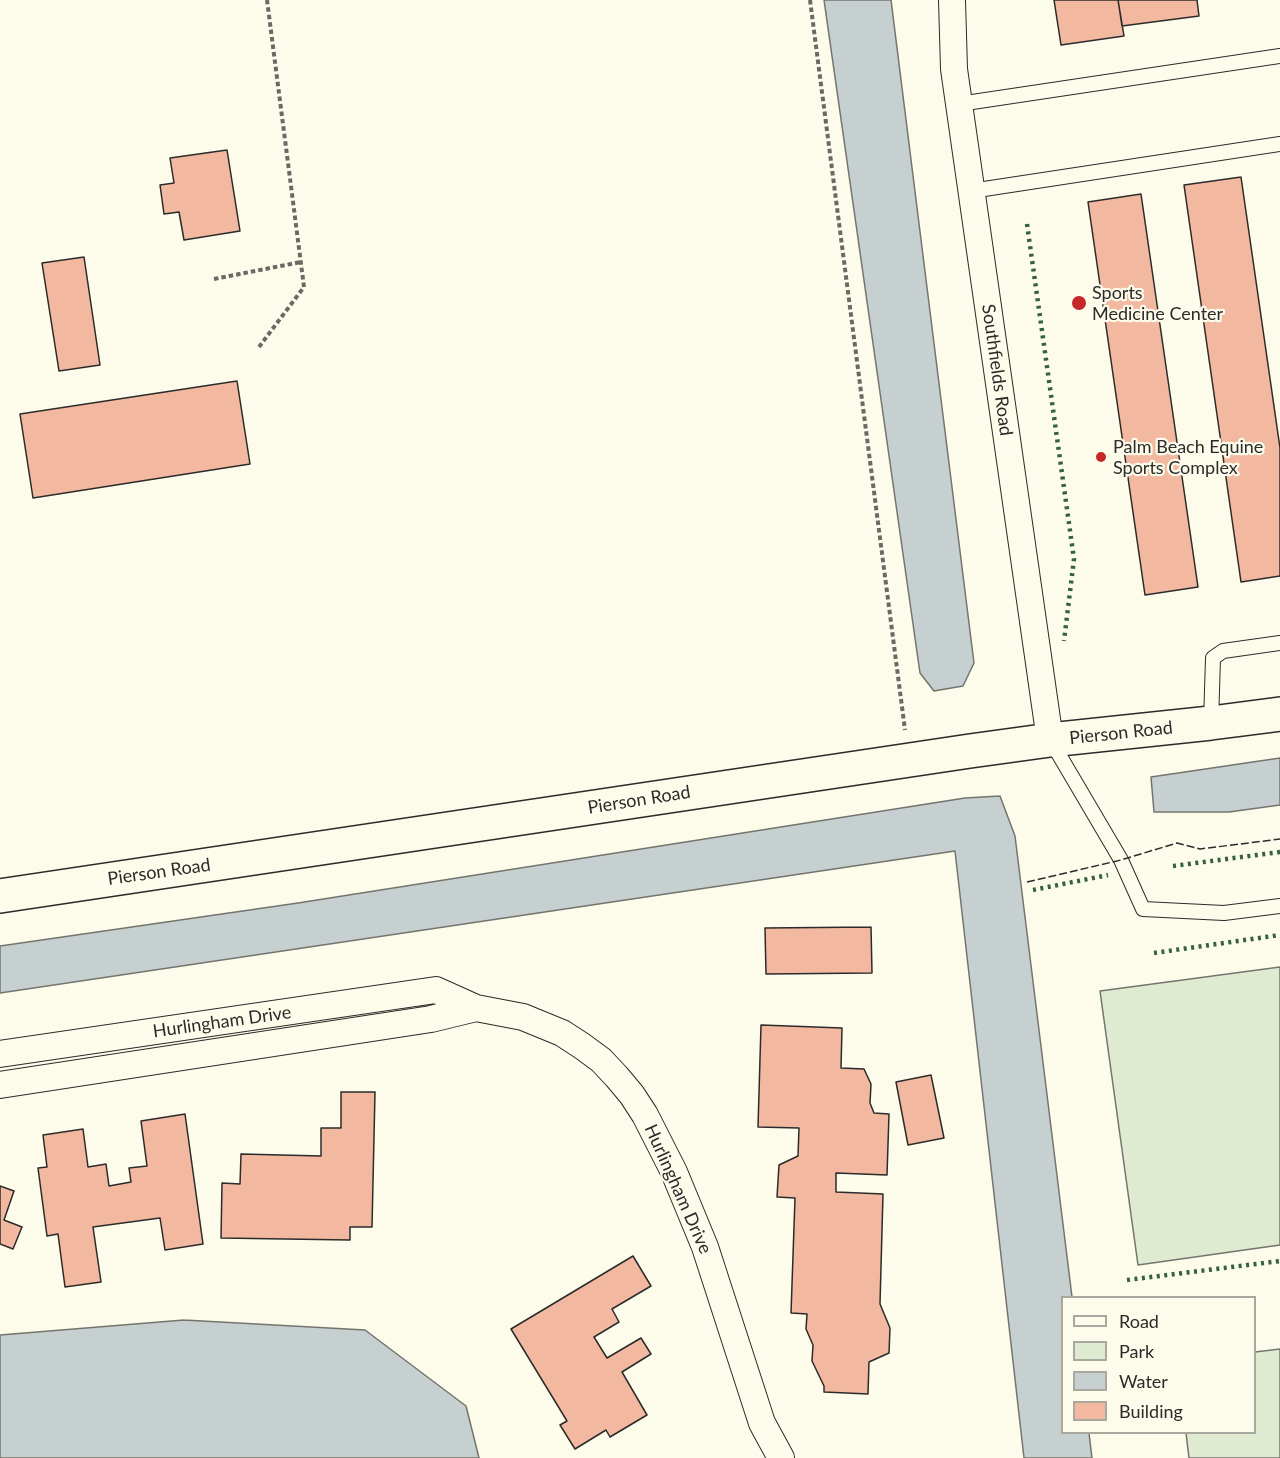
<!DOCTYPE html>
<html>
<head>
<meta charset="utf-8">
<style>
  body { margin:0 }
  #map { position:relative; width:1280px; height:1458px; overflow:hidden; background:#fdfbea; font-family:Lato,sans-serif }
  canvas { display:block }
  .legend { position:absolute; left:1061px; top:1296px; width:195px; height:138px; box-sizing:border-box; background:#fdfbea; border:2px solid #a9a89e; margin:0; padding:8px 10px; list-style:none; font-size:18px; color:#2b2b2b }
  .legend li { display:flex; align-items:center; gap:12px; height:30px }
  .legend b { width:30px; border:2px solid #a9a89e }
</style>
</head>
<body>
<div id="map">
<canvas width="1280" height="1458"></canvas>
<ul class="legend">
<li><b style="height:8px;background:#fdfbea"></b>Road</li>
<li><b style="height:16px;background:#deebd1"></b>Park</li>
<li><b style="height:16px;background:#c7d0d0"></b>Water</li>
<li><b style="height:16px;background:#f2b8a0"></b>Building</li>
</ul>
</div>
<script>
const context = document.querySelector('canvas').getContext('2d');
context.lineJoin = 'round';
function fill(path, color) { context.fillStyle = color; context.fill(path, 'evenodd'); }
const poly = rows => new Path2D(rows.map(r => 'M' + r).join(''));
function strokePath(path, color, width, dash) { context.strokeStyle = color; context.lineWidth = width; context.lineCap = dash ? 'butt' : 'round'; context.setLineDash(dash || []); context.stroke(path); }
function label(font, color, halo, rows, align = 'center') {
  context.font = font + ' Lato,sans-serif'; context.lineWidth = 4.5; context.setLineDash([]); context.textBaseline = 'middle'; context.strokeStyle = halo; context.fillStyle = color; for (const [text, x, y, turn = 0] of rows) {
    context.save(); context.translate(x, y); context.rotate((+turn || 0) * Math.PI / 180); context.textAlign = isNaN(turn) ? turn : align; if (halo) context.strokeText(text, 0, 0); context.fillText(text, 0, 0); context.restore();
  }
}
const green = poly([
  [1280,967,1280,1245,1138,1265,1100,991,1280,967],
  [1280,1349,1280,1458,1189,1458,1186,1433,1254,1432,1255,1352,1280,1349]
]);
fill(green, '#deebd1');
strokePath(green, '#74746e', 1.5);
const water = poly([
  [824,0,891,0,974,663,963,686,934,691,920,673,824,0],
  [1280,758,1280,805,1229,812,1154,812,1151,777,1280,758],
  [1000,796,1015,836,1072,1297,1062,1298,1062,1432,1089,1433,1092,1458,1024,1458,955,851,0,993,0,946,298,903,965,798,1000,796],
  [184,1320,365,1330,466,1406,479,1458,0,1458,0,1335,184,1320]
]);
fill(water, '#c7d0d0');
strokePath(water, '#74746e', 1.5);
const building = poly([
  [1054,0,1118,0,1124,36,1061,45,1054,0],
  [1118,0,1197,0,1199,16,1122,26,1118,0],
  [227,150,240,231,184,240,179,212,164,214,160,185,174,183,170,158,227,150],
  [1241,177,1280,448,1280,576,1241,582,1184,185,1241,177],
  [1141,194,1198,587,1145,595,1088,202,1141,194],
  [84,257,100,365,59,371,42,263,84,257],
  [237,381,250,464,33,498,20,414,237,381],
  [871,927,872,973,766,974,765,928,871,927],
  [761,1025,842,1028,841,1068,864,1069,871,1084,870,1103,874,1113,889,1114,887,1175,836,1173,836,1192,883,1194,880,1304,890,1328,889,1353,869,1362,868,1394,824,1392,824,1386,812,1361,813,1345,806,1329,807,1314,791,1313,795,1198,777,1197,779,1165,798,1156,799,1128,758,1127,761,1025],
  [931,1075,944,1138,908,1145,896,1082,931,1075],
  [341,1092,375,1092,372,1227,350,1227,350,1240,221,1238,222,1183,240,1184,241,1154,321,1156,321,1128,341,1128,341,1092],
  [185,1114,203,1244,165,1250,160,1218,93,1227,101,1282,65,1287,58,1234,47,1236,38,1168,47,1167,43,1135,83,1129,88,1167,106,1164,109,1186,131,1182,129,1168,147,1166,141,1121,185,1114],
  [0,1186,14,1191,4,1220,22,1227,13,1249,0,1244,0,1186],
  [633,1256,651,1286,612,1309,619,1322,594,1337,607,1358,641,1338,651,1354,622,1372,647,1415,610,1437,606,1430,575,1449,560,1425,567,1421,511,1329,633,1256]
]);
fill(building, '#f2b8a0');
strokePath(building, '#2b2b2b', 1.5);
const lane = poly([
  [959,104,1280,56],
  [971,191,1280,144],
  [1211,723,1213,658,1223,651,1280,643],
  [1051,741,1121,860,1143,909,1224,913,1280,906]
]);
const street = poly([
  [952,0,954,69,1050,740],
  [0,1054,436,990,476,1008,523,1017,562,1033,582,1046,601,1060,617,1077,632,1095,645,1115,674,1172,705,1247,762,1423,781,1458],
  [0,1085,431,1019,476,1008]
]);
const secondary = poly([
  [0,896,970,751,1050,740,1211,723,1280,714]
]);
strokePath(lane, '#2b2b2b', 16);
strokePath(street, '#2b2b2b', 28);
strokePath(secondary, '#2b2b2b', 36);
strokePath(poly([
  [810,0,905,730],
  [214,279,301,262],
  [259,347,304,287,267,0]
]), '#6a6964', 4, [4.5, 3]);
strokePath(lane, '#fdfbea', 14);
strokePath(street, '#fdfbea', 26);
strokePath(secondary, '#fdfbea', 33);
strokePath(poly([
  [1027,224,1074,559,1064,641],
  [1173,866,1280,852],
  [1033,890,1108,875],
  [1154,953,1280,935],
  [1127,1280,1280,1261]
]), '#34623c', 4.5, [3, 4.5]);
strokePath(poly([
  [1027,882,1121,860,1177,843,1200,849,1280,839]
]), '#2b2b2b', 1.5, [8, 3]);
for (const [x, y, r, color] of [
  [1079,303,8,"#c62828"],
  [1101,457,6,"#c62828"]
]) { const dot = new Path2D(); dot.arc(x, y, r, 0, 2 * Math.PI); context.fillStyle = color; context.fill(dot); strokePath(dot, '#fdfbea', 2); }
label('18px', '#2b2b2b', '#fdfbea', [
  ["Sports",1092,293],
  ["Medicine Center",1092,314],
  ["Palm Beach Equine",1113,447],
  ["Sports Complex",1113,468]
], 'left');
label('18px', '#2b2b2b', '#fdfbea', [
  ["Southfields Road",997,370,82],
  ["Pierson Road",1121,733,-6],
  ["Pierson Road",639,800,-9],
  ["Pierson Road",159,872,-8],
  ["Hurlingham Drive",222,1022,-8],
  ["Hurlingham Drive",678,1189,66]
]);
</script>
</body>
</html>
